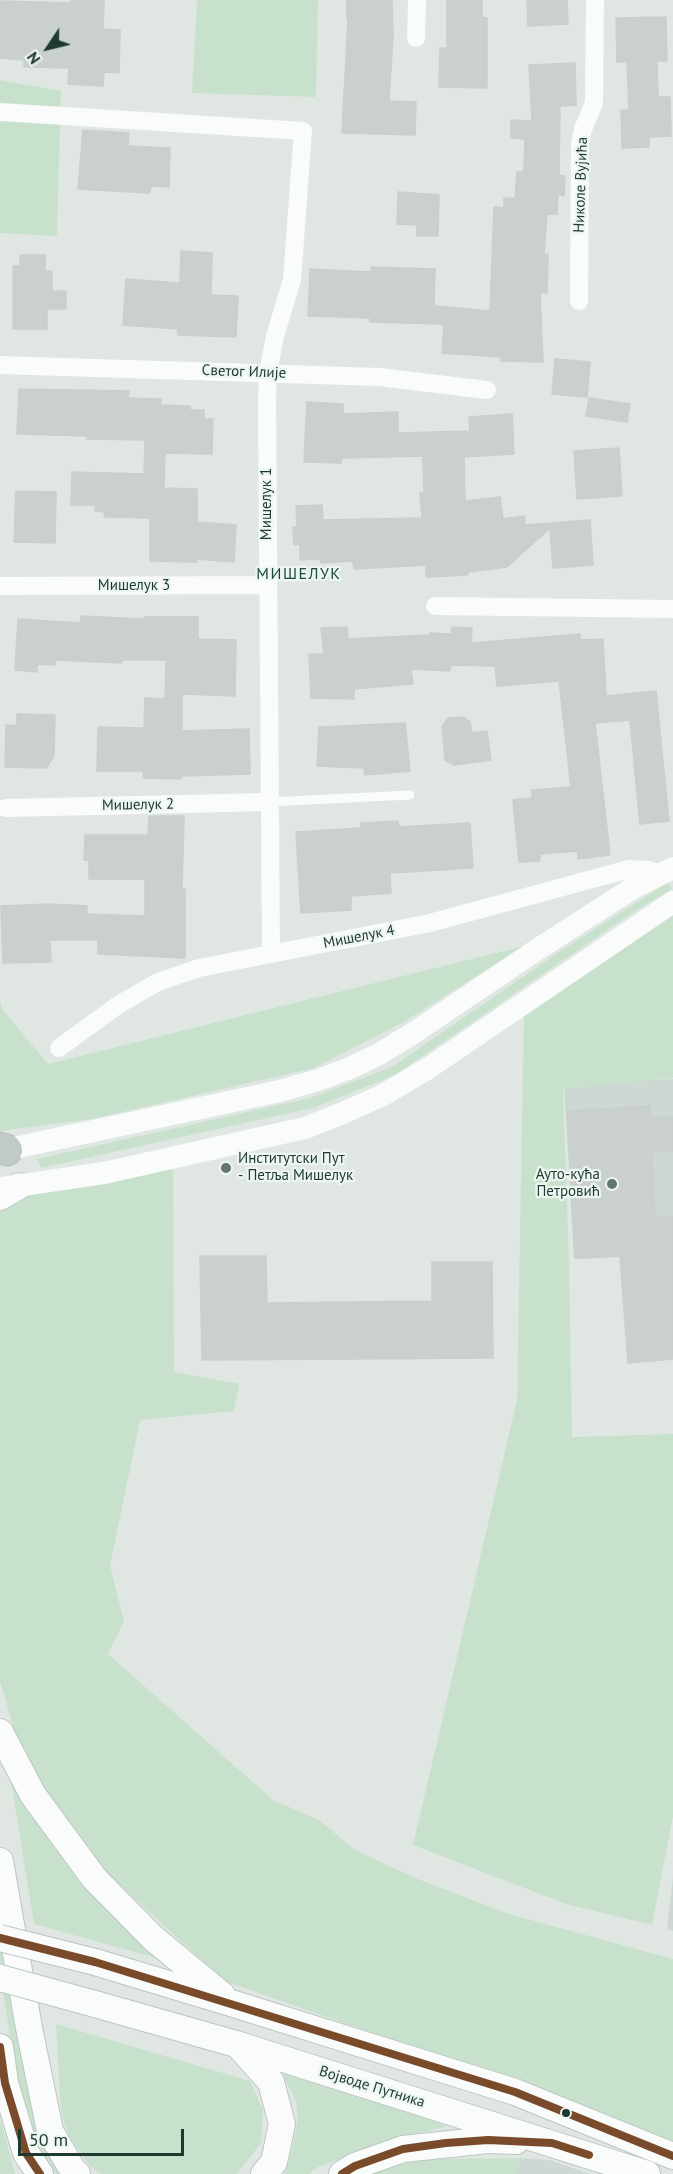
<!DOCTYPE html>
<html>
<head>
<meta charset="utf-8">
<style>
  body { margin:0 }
  #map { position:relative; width:673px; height:2174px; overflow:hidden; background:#e0e7e3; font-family:"PT Sans",sans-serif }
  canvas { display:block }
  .north { position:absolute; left:18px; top:18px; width:60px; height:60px; -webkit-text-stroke:4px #edf6f1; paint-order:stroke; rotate:235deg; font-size:16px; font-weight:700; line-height:24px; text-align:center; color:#1e392f }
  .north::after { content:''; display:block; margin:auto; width:21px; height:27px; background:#1e392f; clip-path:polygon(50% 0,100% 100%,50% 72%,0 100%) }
  .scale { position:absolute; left:18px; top:2129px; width:166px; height:27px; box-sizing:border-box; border:3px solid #1e392f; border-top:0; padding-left:8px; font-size:18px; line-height:21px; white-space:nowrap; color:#1e392f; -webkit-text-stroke:4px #edf6f1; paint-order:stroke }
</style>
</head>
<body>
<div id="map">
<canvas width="673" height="2174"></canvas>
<div class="north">N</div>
<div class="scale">50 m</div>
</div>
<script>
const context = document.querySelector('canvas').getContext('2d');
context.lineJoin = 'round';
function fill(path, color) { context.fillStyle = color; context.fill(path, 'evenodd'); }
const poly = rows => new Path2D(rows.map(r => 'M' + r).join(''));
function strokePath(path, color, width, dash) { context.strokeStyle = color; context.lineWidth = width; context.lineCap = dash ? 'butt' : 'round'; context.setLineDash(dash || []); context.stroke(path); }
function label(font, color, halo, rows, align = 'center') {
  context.font = font + ' "PT Sans",sans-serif'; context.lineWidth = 4.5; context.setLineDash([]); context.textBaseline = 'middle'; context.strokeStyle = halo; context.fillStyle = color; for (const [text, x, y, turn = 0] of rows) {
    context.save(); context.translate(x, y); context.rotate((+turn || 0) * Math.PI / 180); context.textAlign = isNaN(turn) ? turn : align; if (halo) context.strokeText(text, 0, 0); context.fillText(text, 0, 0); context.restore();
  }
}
fill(poly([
  [673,1079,673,1255,574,1259,564,1084],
  [673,1876,673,1931,667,1929],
  [520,2158,549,2160,590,2174,514,2174]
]), '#cdd8d2');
fill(poly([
  [197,0,318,0,316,97,192,93],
  [0,80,61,91,57,236,0,233],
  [667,883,672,889,638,909,395,1075,313,1108,41,1168,37,1159,310,1098,392,1067,556,954],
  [673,909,673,1078,563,1089,569,1261,572,1437,673,1434,673,1816,652,1925,566,1904,413,1845,517,1400,524,1014],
  [524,946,402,1023,314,1068,92,1119,0,1131,0,1001,2,1009,48,1064],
  [173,1169,174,1372,239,1384,234,1411,140,1420,110,1566,124,1622,108,1654,273,1800,319,1820,355,1850,415,1878,509,1914,673,1959,673,2149,521,2085,227,1982,167,1929,106,1871,45,1790,15,1733,0,1681,0,1203,23,1193],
  [10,1775,163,1960,34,1924],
  [0,1907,66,2174,56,2174,30,2132,12,2051,0,1970],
  [56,2024,250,2081,263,2110,261,2143,237,2174,101,2174,89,2165,68,2135,61,2111],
  [281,2071,448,2126,381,2143,318,2167,309,2174,285,2174,294,2141,298,2118,296,2101],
  [0,2118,15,2174,0,2174],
  [520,2158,514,2174,371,2174,385,2167,430,2159]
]), '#c8e1cd');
const building = poly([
  [71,0,104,1,103,29,120,30,119,73,104,72,103,86,68,84,69,68,24,67,24,60,0,58,0,1,71,3,71,0],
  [347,0,392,0,393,36,389,101,416,102,415,135,342,133,348,19,347,19,347,0],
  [447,0,482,0,482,17,487,18,487,88,439,87,440,48,447,48,447,0],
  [527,0,567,0,568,24,528,26,527,0],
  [666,17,667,61,657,61,658,97,670,97,671,136,649,137,649,147,622,148,621,110,629,110,627,62,617,62,616,18,666,17],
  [575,63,576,105,560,106,559,175,565,176,564,196,558,195,557,214,547,214,544,254,548,254,547,293,540,292,543,362,501,361,501,357,442,353,444,324,370,322,370,318,308,316,310,269,371,272,371,267,435,269,434,306,490,311,494,207,504,208,504,198,515,199,517,172,524,172,525,139,511,138,511,120,532,121,529,65,575,63],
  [83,130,129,133,128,146,170,148,169,187,151,186,150,193,78,189,83,130],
  [398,192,439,195,438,236,417,236,417,225,397,224,398,192],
  [181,251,212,253,211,295,238,296,236,337,178,335,178,329,123,325,126,279,180,283,181,251],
  [20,255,45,255,45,271,52,271,52,291,66,291,66,309,47,309,47,329,13,329,13,266,20,266,20,255],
  [555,359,590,362,587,397,552,394,555,359],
  [19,389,129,391,128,398,161,399,161,405,190,406,190,410,204,410,204,419,213,419,212,454,165,453,164,488,197,489,197,522,236,525,234,562,197,559,197,562,150,561,150,518,104,517,105,512,95,511,96,505,71,505,72,472,144,474,145,440,87,439,87,436,17,434,19,389],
  [589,398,630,404,627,422,586,416,589,398],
  [307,402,343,404,343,414,398,412,398,433,470,431,469,417,512,414,514,454,464,457,465,501,500,497,503,519,524,516,525,525,590,520,593,565,553,568,550,528,507,567,468,572,468,575,426,577,426,565,354,569,353,561,321,563,320,559,300,560,300,544,294,545,293,527,297,527,296,506,322,505,323,520,422,518,420,493,424,493,423,456,342,458,341,463,304,462,307,402],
  [619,448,622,496,577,499,574,451,619,448],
  [16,491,56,492,55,543,14,542,16,491],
  [81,616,144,619,144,617,198,617,198,639,236,640,235,696,182,694,182,731,249,729,250,774,181,776,181,779,143,778,144,771,97,771,98,727,144,728,145,698,165,699,166,660,122,660,121,663,55,660,55,665,37,664,37,672,15,670,18,619,80,623,81,616],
  [347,627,348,639,430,635,430,633,451,634,452,627,472,628,471,643,580,634,580,640,603,639,606,696,656,691,669,821,640,824,630,720,595,723,610,855,578,859,578,851,540,854,540,861,519,862,513,800,532,798,532,790,571,787,559,681,497,686,495,666,451,665,450,671,411,669,413,684,354,689,354,699,311,698,309,654,324,654,321,628,347,627],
  [17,714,55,715,54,756,46,768,5,767,6,725,17,726,17,714],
  [464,717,470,722,472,733,487,731,491,760,454,765,445,760,442,727,448,718,464,717],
  [405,723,410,771,365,775,364,768,317,766,319,727,405,723],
  [149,816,184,816,182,889,185,889,185,958,98,954,98,940,50,940,51,962,3,963,1,906,49,904,87,906,87,914,145,916,145,879,89,879,89,860,84,860,85,835,148,835,149,816],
  [398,821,399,827,470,823,473,868,390,873,391,893,351,896,351,910,301,913,296,832,361,828,361,823,398,821],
  [650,1106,651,1118,673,1117,673,1151,652,1152,655,1218,673,1217,673,1359,628,1363,620,1256,575,1258,567,1111,650,1106],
  [200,1256,266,1256,267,1303,432,1301,432,1262,492,1262,493,1358,202,1360,200,1256]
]);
fill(building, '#cad0cd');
strokePath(building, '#c9cfcc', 1.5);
const secondary = poly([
  [0,1197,19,1186],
  [0,1732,33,1795,94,1878,153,1938,222,1995],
  [0,1861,29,2028,50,2131,72,2169,77,2174],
  [95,1962,231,2003,515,2092,673,2156],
  [95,2004,236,2044,647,2174],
  [237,2044,271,2082,282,2124,274,2162,264,2174],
  [0,2047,5,2083,26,2153,40,2174],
  [342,2174,355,2166,403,2149,488,2140,516,2141]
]);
const trunk = poly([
  [0,1148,7,1150]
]);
strokePath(secondary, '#bcc6c1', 28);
strokePath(trunk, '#bac3bf', 33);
strokePath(poly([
  [269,802,410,795]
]), '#fafbfb', 9);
strokePath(poly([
  [416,38,417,0],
  [0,112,303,131,292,280,275,336,268,372,267,401,271,953],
  [579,301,580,143,583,129,594,103,595,0],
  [0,365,379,377,487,390],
  [0,586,268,585],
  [435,606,673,609],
  [6,808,269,802],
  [59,1048,118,1005,158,982,199,968,430,923,629,869,649,870,661,874]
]), '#fafbfb', 18);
strokePath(poly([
  [0,1151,280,1091,318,1080,348,1069,379,1054,412,1034,538,949,633,888,673,868],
  [2,1188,104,1173,305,1128,343,1113,383,1095,427,1069,673,902]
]), '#fafbfb', 22);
strokePath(secondary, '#fafbfb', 26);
strokePath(trunk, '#c2cac7', 30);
const secondaryBridge = poly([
  [0,1938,95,1962],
  [0,1978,95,2004]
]);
strokePath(secondaryBridge, '#bcc6c1', 28, []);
strokePath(secondaryBridge, '#fafbfb', 26);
strokePath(poly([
  [0,1938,95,1962,515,2092,673,2156],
  [0,2047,5,2083,26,2153,40,2174],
  [342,2174,355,2166,403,2149,446,2143,488,2140,552,2143,589,2155]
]), '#7a4b2a', 8);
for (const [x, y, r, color] of [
  [226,1168,6,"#62766e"],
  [612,1184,6,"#62766e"],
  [566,2113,5,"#1e392f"]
]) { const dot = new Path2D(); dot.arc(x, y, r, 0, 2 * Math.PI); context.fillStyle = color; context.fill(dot); strokePath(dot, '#edf6f1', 2); }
label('15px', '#1e392f', '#edf6f1', [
  ["Николе Вујића",581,185,-88],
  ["Светог Илије",244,372,2],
  ["Мишелук 1",267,504,-90],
  ["Мишелук 3",134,586],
  ["Мишелук 2",138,805,-1],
  ["Мишелук 4",359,937,-11],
  ["Војводе Путника",372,2087,17]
]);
label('15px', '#1e392f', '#edf6f1', [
  ["Институтски Пут",238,1159],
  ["- Петља Мишелук",238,1176],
  ["Ауто-кућа",600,1175,"right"],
  ["Петровић",600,1192,"right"]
], 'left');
context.letterSpacing = '1.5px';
label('16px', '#1a4c3b', '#edf6f1', [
  ["МИШЕЛУК",299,574]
]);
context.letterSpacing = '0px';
</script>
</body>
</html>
